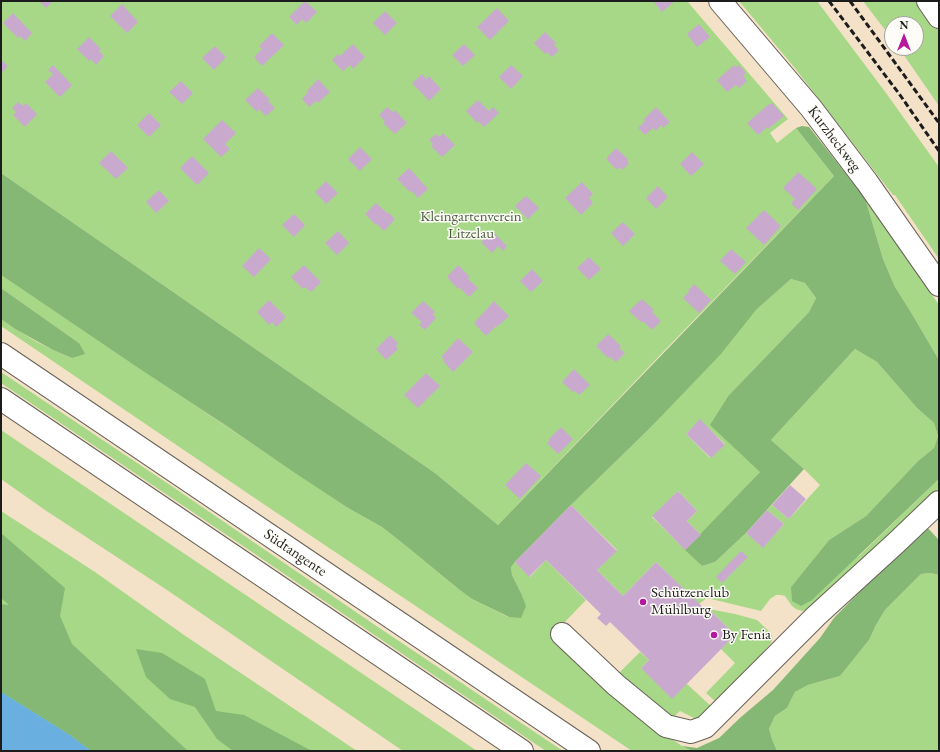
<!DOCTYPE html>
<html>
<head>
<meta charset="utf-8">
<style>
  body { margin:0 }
  #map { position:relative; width:940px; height:752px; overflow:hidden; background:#f4e2c8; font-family:"EB Garamond",serif }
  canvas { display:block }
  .frame { position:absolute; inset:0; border:2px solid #1c1c1c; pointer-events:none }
  .north { position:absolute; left:884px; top:16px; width:40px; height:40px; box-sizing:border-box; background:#fdfcf7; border:1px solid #a3a29f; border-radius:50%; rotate:0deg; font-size:11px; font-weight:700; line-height:16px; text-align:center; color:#1c1c1c }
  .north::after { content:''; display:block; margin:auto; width:14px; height:18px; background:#b5179e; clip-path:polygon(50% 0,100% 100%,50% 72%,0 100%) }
</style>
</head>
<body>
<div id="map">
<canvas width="940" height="752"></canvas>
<div class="frame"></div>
<div class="north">N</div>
</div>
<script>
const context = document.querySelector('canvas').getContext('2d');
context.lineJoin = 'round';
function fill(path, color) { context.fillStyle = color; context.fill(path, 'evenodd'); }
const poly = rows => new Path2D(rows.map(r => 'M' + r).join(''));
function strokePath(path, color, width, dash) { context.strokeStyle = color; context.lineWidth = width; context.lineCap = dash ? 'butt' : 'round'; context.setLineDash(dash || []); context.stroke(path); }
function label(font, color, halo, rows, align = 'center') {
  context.font = font + ' "EB Garamond",serif'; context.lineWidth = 3; context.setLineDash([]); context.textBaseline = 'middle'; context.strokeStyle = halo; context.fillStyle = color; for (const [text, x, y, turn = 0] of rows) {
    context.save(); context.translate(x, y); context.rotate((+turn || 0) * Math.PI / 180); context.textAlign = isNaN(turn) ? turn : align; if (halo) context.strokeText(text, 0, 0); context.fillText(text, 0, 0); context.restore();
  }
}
fill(poly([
  [1,1,687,1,788,119,770,133,777,143,796,128,834,176,664,351,498,525,435,473,1,173],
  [739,1,817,1,886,93,939,167,939,259,895,195,893,195,794,67],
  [863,1,920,1,939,27,939,106,899,48,916,48,916,24,892,24,892,39],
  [865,198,939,305,939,360,909,309,895,287,883,259],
  [1,275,348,508,382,527,406,546,461,591,472,599,508,617,521,593,512,575,511,567,515,562,530,577,546,560,586,600,561,626,669,737,682,746,692,751,632,751,262,503,1,326,1,319,15,329,37,342,53,350,72,358,79,343,1,288],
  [791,279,805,283,816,298,809,312,729,395,760,472,701,535,687,521,697,511,678,491,652,517,702,566,715,562,746,533,763,547,784,524,767,510,772,505,789,519,820,485,804,469,771,440,855,349,877,362,917,408,934,423,938,436,934,448,918,461,866,516,829,540,791,587,859,556,939,479,939,488,809,610,802,611,796,609,792,606,785,596,781,595,776,595,770,599,761,611,707,598,699,604,656,562,623,596,597,570,617,550,571,505,647,431,756,310],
  [700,420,725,444,710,458,686,434],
  [1,372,170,485,372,623,563,751,546,751,537,745,246,548,1,383],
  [1,430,391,693,477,751,403,751,167,590,45,510,1,479],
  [1,511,95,572,184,635,357,751,1,751],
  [930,573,939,575,939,751,777,751,772,739,769,729,775,716,787,708,795,692,808,685,840,676,869,640,876,625,885,610,921,574],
  [709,609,735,614,757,620,770,632,773,638,771,643,755,662,716,702,706,693,735,663,721,649,735,635],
  [640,652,649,660,641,668,687,684,712,707,703,715,696,719,680,711,668,722,619,678,620,672]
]), '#a7d887');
fill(poly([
  [802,126,809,127,865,198,883,259,895,287,909,309,939,360,939,479,812,600,801,606,792,601,791,587,829,540,866,516,918,461,934,448,938,436,934,423,917,408,877,362,855,349,771,440,804,469,746,533,715,562,702,566,685,550,760,472,710,425,729,395,809,312,816,298,805,283,791,279,756,310,720,355,647,431,571,505,515,562,511,567,512,575,521,593,526,606,521,618,509,617,472,599,461,591,406,546,382,527,348,508,295,473,225,425,140,369,1,275,1,173,435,473,498,525,834,176,796,128],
  [1,288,79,343,85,354,72,358,53,350,15,329,1,319],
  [925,525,939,540,939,575,930,573,921,574,885,610,876,625,869,640,840,676,808,685,795,692,787,708,775,716,769,729,772,739,777,751,692,751,682,746,697,748,719,738,741,717,773,690,820,638,834,618],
  [2,534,65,588,60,616,72,644,188,751,91,751,70,735,1,692,1,604,9,605,1,598],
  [136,649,162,653,205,679,216,711,244,715,312,751,233,751,217,739,195,707,170,699,146,677]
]), '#85b874');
fill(poly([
  [1,692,70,735,91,751,1,751]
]), '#69b0e0');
fill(poly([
  [39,1,53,1,46,8],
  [305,1,317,12,306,23,302,19,297,25,289,17],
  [653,1,675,1,662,12],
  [122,4,138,22,127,33,110,16],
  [497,8,509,21,490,40,477,27],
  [385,11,397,23,385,35,373,23],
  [13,13,32,33,25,41,20,36,18,38,3,23],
  [699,24,710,37,697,47,687,34],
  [545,32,556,43,554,45,559,50,552,57,547,52,545,54,534,43],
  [272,33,284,45,262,66,254,57,262,49,259,46],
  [89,37,101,49,99,51,104,56,96,65,91,59,89,61,77,49],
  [353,44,365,57,353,69,350,65,343,71,332,60,338,54,340,56],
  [464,44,475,55,463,66,452,55],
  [215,46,226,57,214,70,202,58],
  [1,60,8,66,1,73],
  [53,65,72,85,60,97,45,82,53,74,48,70],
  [511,65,523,76,511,89,499,77],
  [734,65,736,67,739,65,746,73,743,76,747,81,739,88,736,85,727,92,717,80],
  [422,74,426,79,429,76,441,89,429,101,412,83],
  [318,79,330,92,318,103,316,101,309,107,302,99,308,92,307,91],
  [181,81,193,93,182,104,169,92],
  [258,88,270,100,268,101,275,108,266,116,259,109,257,112,245,100],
  [478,100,489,111,493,107,499,113,484,127,478,121,477,123,466,111],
  [18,102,23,106,26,103,37,114,25,127,13,115,16,112,12,108],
  [772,103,784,116,768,129,767,127,758,135,747,123,769,104,769,105],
  [387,107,393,112,395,110,407,123,395,134,383,123,385,121,379,115],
  [656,107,670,122,663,128,661,125,656,131,653,128,645,135,638,128,645,121,644,119],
  [149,113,161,125,149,137,137,125],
  [222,120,236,133,225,144,230,149,221,157,203,139],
  [443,133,455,145,442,157,431,146,433,144,429,140,436,134,439,137],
  [360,147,372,159,360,171,348,159],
  [616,148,628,159,627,161,629,163,623,170,620,167,617,170,606,159],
  [111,151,128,168,116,179,99,163],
  [692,152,704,164,691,176,680,164],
  [192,156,209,173,197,185,180,168],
  [409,168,428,189,418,198,412,191,410,192,397,179],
  [798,172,817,189,798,210,791,203,795,199,783,188],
  [326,181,338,193,326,204,315,192],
  [582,182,593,194,589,198,593,203,581,215,565,198],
  [658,186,668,197,656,209,646,198],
  [159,190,169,201,156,213,146,202],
  [526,196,539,208,528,219,515,206],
  [376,203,387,213,388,212,395,219,384,231,377,224,376,225,365,214],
  [764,210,781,226,764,245,746,228],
  [294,214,305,225,294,237,282,225],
  [623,222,635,234,623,246,611,233],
  [338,231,349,243,337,255,325,243],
  [492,231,507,246,503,251,498,246,492,253,481,242],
  [259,248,271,259,254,277,242,266],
  [731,249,746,262,735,274,720,261],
  [589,257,601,269,589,280,577,268],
  [304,265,321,282,311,292,305,287,303,289,291,277],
  [458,265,470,277,468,279,478,288,469,297,460,288,458,289,447,277],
  [532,269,543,281,531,292,520,281],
  [694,284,711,300,699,313,683,298,689,292,688,291],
  [642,299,654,310,652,312,661,321,652,330,643,321,642,323,629,311],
  [269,300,286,317,276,327,272,322,269,325,257,312],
  [423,301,435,312,433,315,436,318,425,330,419,325,422,322,411,313],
  [494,301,509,316,497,327,496,326,486,336,474,323],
  [608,334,621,346,619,348,625,353,616,362,610,357,608,358,596,346],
  [390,335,398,343,396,346,398,349,386,360,376,349],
  [458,338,473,352,453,372,443,361,444,360,441,357],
  [574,369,590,385,579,395,575,391,573,392,562,382],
  [426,373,440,386,418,408,404,395],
  [700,419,725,445,711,458,686,434],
  [561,427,573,439,558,454,547,443,550,440,549,439],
  [526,463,541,476,520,499,505,485],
  [790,485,806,499,789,519,772,505],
  [678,491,697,511,687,521,701,535,685,550,652,516],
  [571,505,617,551,597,570,623,596,656,562,707,611,709,609,735,635,672,699,641,668,649,660,610,622,606,626,597,618,601,614,546,560,529,577,515,562],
  [767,510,784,524,763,548,746,533],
  [741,551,748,557,722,583,716,577]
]), '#c9aace');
const minor = poly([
  [720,1,811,108,867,182,939,285],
  [928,1,939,17],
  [562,634,616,685,666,726,691,732,705,727,816,616,897,542,939,502]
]);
const highway = poly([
  [1,354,589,751],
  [1,399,522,751]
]);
strokePath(minor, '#686158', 24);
strokePath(highway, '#686158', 24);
strokePath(minor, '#fff', 22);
strokePath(highway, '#fff', 22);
strokePath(poly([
  [829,1,900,95,939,151],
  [850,1,939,123]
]), '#1c1c1c', 3, [6, 3]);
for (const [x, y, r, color] of [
  [643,602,4,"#b5179e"],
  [714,635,4,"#b5179e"]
]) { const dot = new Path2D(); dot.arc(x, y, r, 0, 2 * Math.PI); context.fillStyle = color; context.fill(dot); strokePath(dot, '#fdfcf7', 1.5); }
label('15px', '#1c1c1c', '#fdfcf7', [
  ["Kurzheckweg",834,139,53],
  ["Südtangente",295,553,34]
]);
label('15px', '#4d5e41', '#fdfcf7', [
  ["Kleingartenverein",471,217],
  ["Litzelau",471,234]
]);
label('15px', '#1c1c1c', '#fdfcf7', [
  ["Schützenclub",651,593],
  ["Mühlburg",651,610],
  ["By Fenia",722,635]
], 'left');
</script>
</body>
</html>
